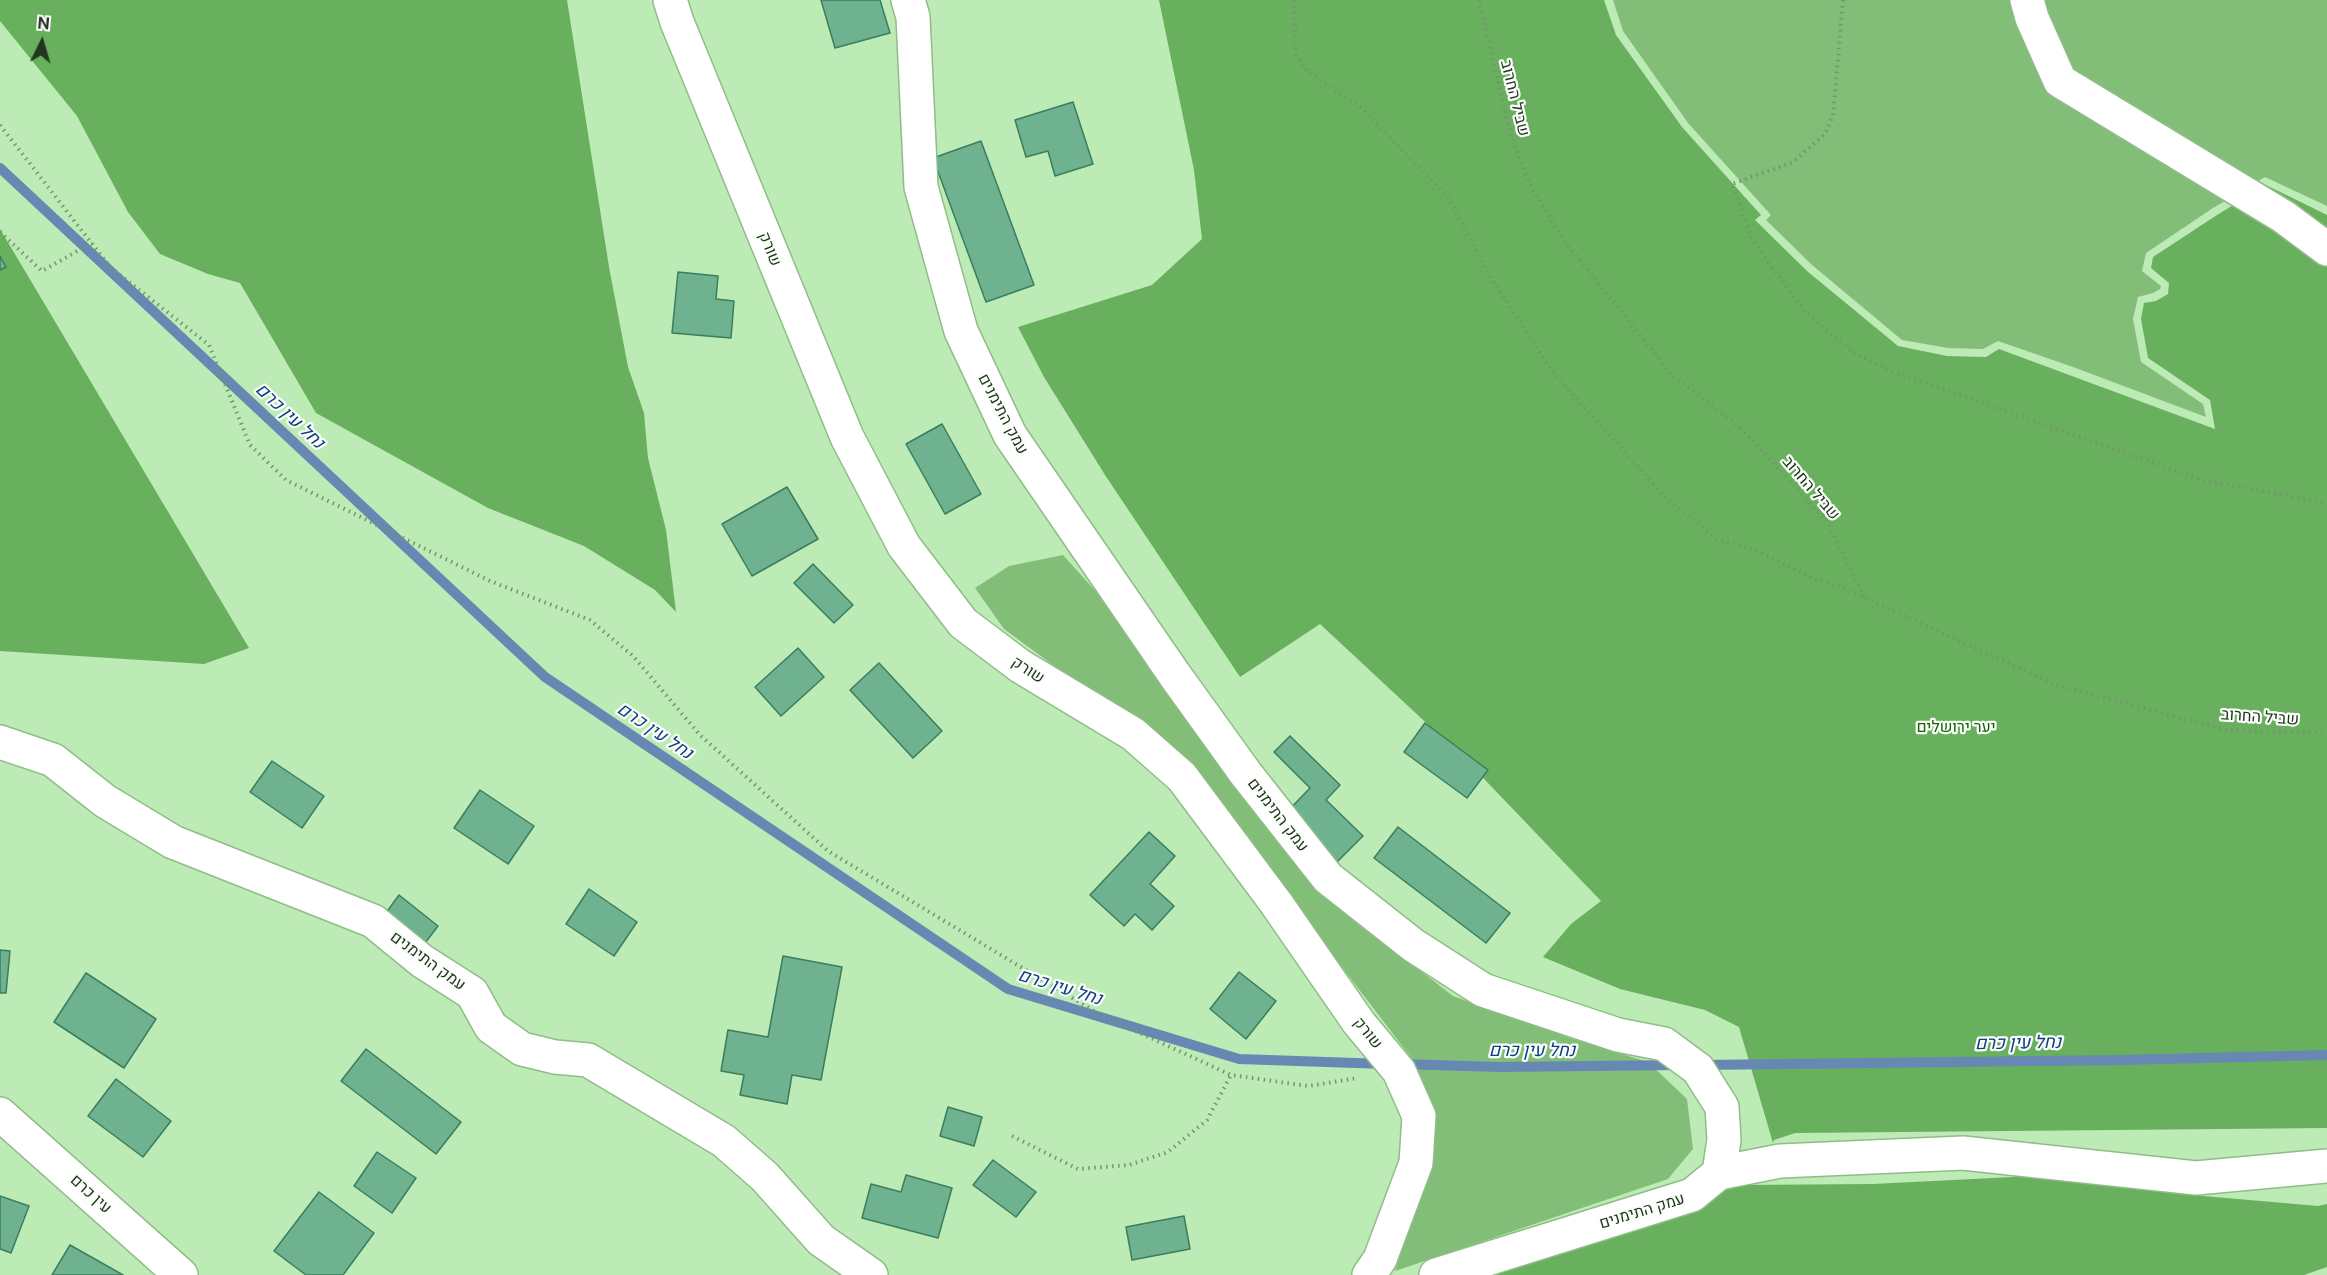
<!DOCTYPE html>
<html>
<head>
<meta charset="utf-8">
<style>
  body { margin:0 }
  #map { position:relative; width:2327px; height:1275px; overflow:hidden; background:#bdebb5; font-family:"Public Sans",sans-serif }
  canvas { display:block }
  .north { position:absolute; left:12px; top:12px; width:60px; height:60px; -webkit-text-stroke:4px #fafef9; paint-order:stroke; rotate:5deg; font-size:16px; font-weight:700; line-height:24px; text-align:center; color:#233520 }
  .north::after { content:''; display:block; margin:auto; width:21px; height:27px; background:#233520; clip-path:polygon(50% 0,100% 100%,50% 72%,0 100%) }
</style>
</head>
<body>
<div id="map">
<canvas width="2327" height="1275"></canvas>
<div class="north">N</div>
</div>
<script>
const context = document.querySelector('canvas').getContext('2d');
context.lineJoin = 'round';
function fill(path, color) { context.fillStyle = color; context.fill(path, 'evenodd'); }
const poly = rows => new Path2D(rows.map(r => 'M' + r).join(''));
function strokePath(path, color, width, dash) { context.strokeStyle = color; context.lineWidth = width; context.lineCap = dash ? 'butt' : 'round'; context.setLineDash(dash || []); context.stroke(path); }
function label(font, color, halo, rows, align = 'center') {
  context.font = font + ' "Public Sans",Heebo,sans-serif'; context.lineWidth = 4.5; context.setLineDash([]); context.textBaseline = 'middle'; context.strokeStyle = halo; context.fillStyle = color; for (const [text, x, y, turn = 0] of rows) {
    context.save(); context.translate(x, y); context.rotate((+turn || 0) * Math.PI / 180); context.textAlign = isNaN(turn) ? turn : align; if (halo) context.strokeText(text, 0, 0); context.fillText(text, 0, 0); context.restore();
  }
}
fill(poly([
  [1613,0,2327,0,2327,206,2265,177,2213,208,2146,253,2142,271,2161,286,2160,289,2153,293,2138,297,2133,319,2141,362,2203,404,2206,417,2073,367,1998,341,1983,349,1948,348,1902,340,1812,265,1766,220,1771,215,1688,123,1623,31],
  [1063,555,1101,597,1271,829,1344,912,1453,996,1573,1039,1648,1062,1687,1099,1693,1149,1668,1179,1395,1271,1429,1167,1433,1118,1416,1064,1186,763,1004,629,975,588,1009,566]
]), '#83be79');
fill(poly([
  [0,0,567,0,609,267,628,367,644,413,648,458,666,530,676,612,655,590,584,546,488,508,316,413,240,283,208,274,160,254,128,212,77,116,0,21],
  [1159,0,1604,0,1616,35,1682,127,1761,215,1755,220,1807,271,1898,346,1947,356,1986,357,1999,349,2215,429,2210,400,2148,358,2141,319,2144,303,2156,301,2168,294,2169,283,2151,268,2153,257,2217,215,2266,185,2327,215,2327,1128,1795,1133,1774,1140,1773,1143,1739,1027,1705,1010,1620,989,1543,957,1571,924,1601,901,1465,759,1320,624,1240,677,1105,475,1044,377,1018,327,1152,285,1202,239,1194,170],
  [0,229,249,648,204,664,0,651],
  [2033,1176,2192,1195,2318,1206,2327,1204,2327,1267,2304,1275,1496,1275,1740,1185,1873,1184]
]), '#68b05d');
strokePath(poly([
  [0,168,545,677,1008,989,1239,1059,1385,1064],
  [1400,1064,1500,1067,1679,1065],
  [1700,1065,2120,1060,2327,1055]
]), '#6788b2', 10);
const building = poly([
  [821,0,880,0,890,33,835,48,821,0],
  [1073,102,1093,164,1055,176,1048,151,1026,157,1015,120,1073,102],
  [981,141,1034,285,986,302,933,158,981,141],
  [0,256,6,267,0,270,0,256],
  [678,272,718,276,716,299,734,301,731,338,672,333,678,272],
  [942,424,981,494,945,514,906,444,942,424],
  [787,487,818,539,752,576,722,524,787,487],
  [813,564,853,605,834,623,794,583,813,564],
  [798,648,824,677,781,716,755,687,798,648],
  [879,663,942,731,913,758,850,690,879,663],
  [1425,723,1488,770,1467,798,1404,752,1425,723],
  [1290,736,1340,785,1326,800,1363,836,1335,864,1284,815,1310,788,1274,752,1290,736],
  [272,761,324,796,302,828,250,792,272,761],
  [480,790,534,826,508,864,454,828,480,790],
  [1398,827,1510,913,1486,943,1374,858,1398,827],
  [1149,832,1175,856,1150,884,1174,906,1152,930,1135,914,1124,926,1090,895,1149,832],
  [589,889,637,922,614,956,566,924,589,889],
  [399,895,438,926,422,947,383,917,399,895],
  [0,950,10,951,6,993,0,993,0,950],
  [783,956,842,967,821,1080,792,1075,787,1104,740,1095,744,1075,721,1071,728,1030,768,1037,783,956],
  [1239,972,1276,1001,1246,1039,1210,1009,1239,972],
  [86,973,156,1019,124,1068,54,1022,86,973],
  [366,1049,461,1122,436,1154,341,1081,366,1049],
  [116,1079,171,1121,143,1157,88,1116,116,1079],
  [948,1107,982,1117,974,1146,940,1136,948,1107],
  [377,1152,416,1178,392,1213,354,1186,377,1152],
  [993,1160,1036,1192,1016,1217,973,1185,993,1160],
  [906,1175,952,1188,938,1238,862,1218,871,1184,901,1192,906,1175],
  [319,1192,374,1233,343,1275,306,1275,274,1251,319,1192],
  [0,1196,29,1206,11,1253,0,1249,0,1196],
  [1184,1216,1190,1249,1132,1260,1126,1227,1184,1216],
  [70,1245,123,1275,52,1275,70,1245]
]);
fill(building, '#6eb28f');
strokePath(building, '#3a7e5e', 1.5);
const minor = poly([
  [670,0,677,22,847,437,904,546,963,623,1020,666,1133,734,1182,777,1276,903,1359,1023,1399,1071,1419,1116,1416,1163,1380,1259,1369,1275],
  [908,0,913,17,921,187,961,331,1010,435,1174,674,1246,774,1328,878,1413,945,1483,990,1618,1035,1664,1044,1698,1069,1722,1107,1724,1140,1719,1173,1692,1195,1436,1275],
  [2027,0,2032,18,2060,81,2284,217,2327,249],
  [0,742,53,760,105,801,173,842,373,921,422,961,472,993,491,1027,522,1049,555,1057,588,1060,724,1141,765,1177,821,1240,871,1275],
  [1719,1173,1780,1161,1963,1153,2196,1178,2327,1166]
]);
const major = poly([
  [0,1114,181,1275]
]);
strokePath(minor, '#90bc88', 36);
strokePath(major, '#90bc88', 36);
strokePath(poly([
  [1294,0,1296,54,1307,71,1360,107,1448,197,1488,273,1552,371,1667,499,1717,539,1757,551,1816,580,1837,585,2056,685,2226,730,2327,733],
  [1479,0,1512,140,1532,189,1563,239,1671,374,1742,429,1827,522,1865,598],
  [1843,0,1833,115,1825,134,1793,162,1732,184,1753,241,1804,311,1854,353,1894,372,2202,480,2327,503],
  [0,125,110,267,209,345,250,445,286,480,490,581,590,620,633,656,700,735,828,851,1099,1014,1231,1075,1308,1086,1358,1078],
  [0,232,42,271,92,243],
  [1012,1136,1078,1169,1129,1165,1168,1152,1207,1120,1231,1075]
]), '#74956f', 4, [1.5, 4.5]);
strokePath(minor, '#fff', 33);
strokePath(major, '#fff', 33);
label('16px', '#233520', '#fafef9', [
  ["שביל החרוב",1515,98,76],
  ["שורק",770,249,68],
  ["עמק התימנים",1003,414,62],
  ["שביל החרוב",1811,488,49],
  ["שורק",1028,670,33],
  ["שביל החרוב",2260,717,4],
  ["עמק התימנים",1278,815,52],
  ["עמק התימנים",428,961,36],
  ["שורק",1368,1033,51],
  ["עין כרם",91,1194,42],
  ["עמק התימנים",1642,1211,-17]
]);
label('16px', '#19600a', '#fafef9', [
  ["יער ירושלים",1956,727]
]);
label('italic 18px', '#113b86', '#fafef9', [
  ["נחל עין כרם",290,416,43],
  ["נחל עין כרם",655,731,34],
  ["נחל עין כרם",1060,987,17],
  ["נחל עין כרם",2018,1043,-1],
  ["נחל עין כרם",1532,1050]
]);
</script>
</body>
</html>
